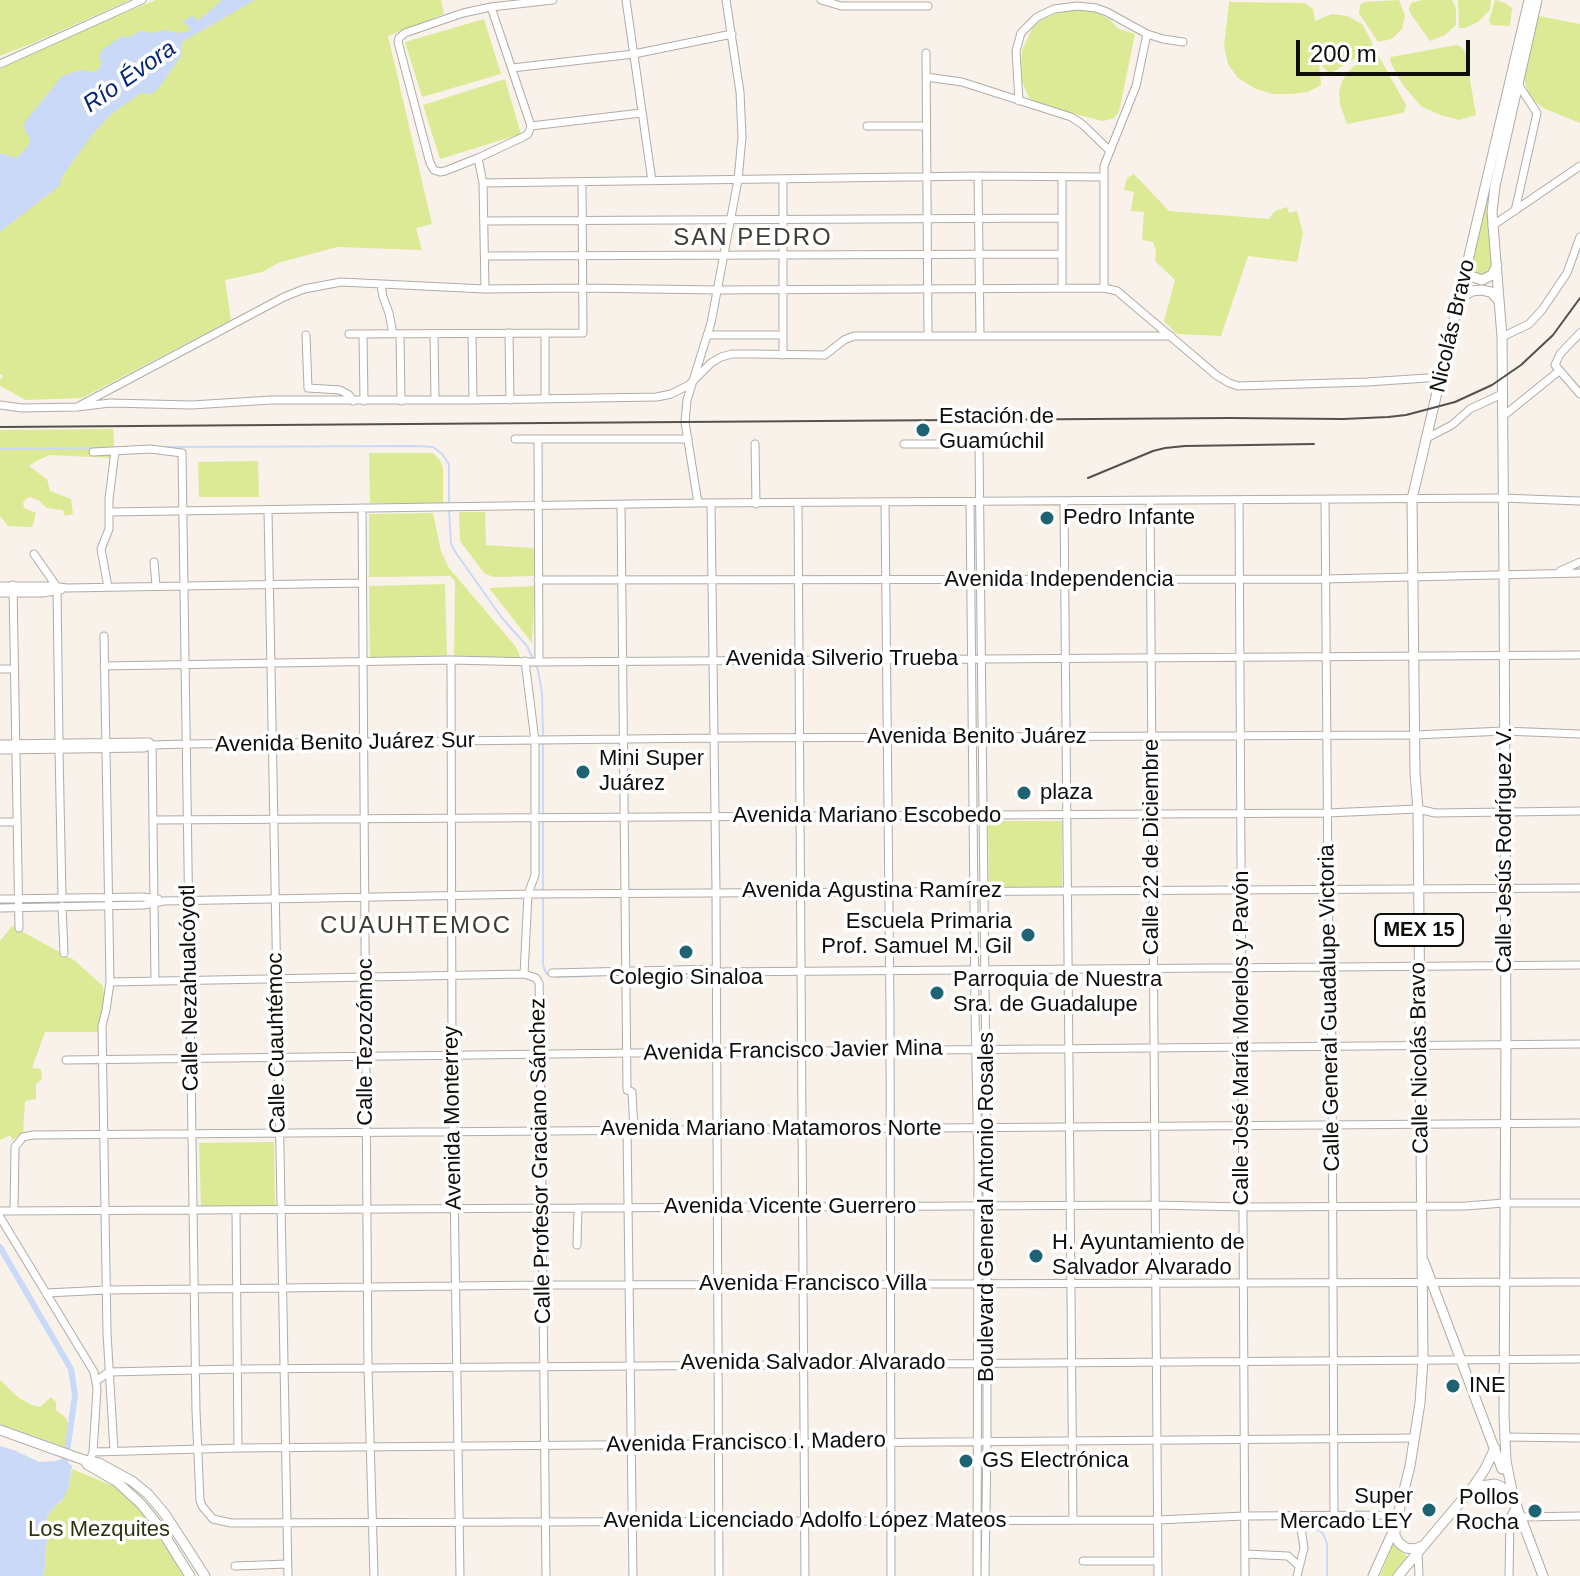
<!DOCTYPE html>
<html>
<head>
<meta charset="utf-8">
<style>
  body { margin:0 }
  #map { position:relative; width:1580px; height:1576px; overflow:hidden; background:#f8f2eb; font-family:Arial,sans-serif }
  canvas { display:block }
  .scale { position:absolute; left:1296px; top:40px; width:174px; height:36px; box-sizing:border-box; border:4px solid #0f0e0b; border-top:0; padding-left:10px; font-size:24px; line-height:28px; white-space:nowrap; color:#0f0e0b; -webkit-text-stroke:6px #fff; paint-order:stroke }
</style>
</head>
<body>
<div id="map">
<canvas width="1580" height="1576"></canvas>
<div class="scale">200 m</div>
</div>
<script>
const context = document.querySelector('canvas').getContext('2d');
context.lineJoin = 'round';
function fill(path, color) { context.fillStyle = color; context.fill(path, 'evenodd'); }
const poly = rows => new Path2D(rows.map(r => 'M' + r).join(''));
function strokePath(path, color, width, dash) { context.strokeStyle = color; context.lineWidth = width; context.lineCap = dash ? 'butt' : 'round'; context.setLineDash(dash || []); context.stroke(path); }
function label(font, color, halo, rows, align = 'center') {
  context.font = font + ' Arial,sans-serif'; context.lineWidth = 7; context.setLineDash([]); context.textBaseline = 'middle'; context.strokeStyle = halo; context.fillStyle = color; for (const [text, x, y, turn = 0] of rows) {
    context.save(); context.translate(x, y); context.rotate((+turn || 0) * Math.PI / 180); context.textAlign = isNaN(turn) ? turn : align; if (halo) context.strokeText(text, 0, 0); context.fillText(text, 0, 0); context.restore();
  }
}
fill(poly([
  [0,0,130,0,33,43,0,56],
  [156,0,441,0,444,14,388,36,432,224,416,228,422,250,337,247,278,263,262,272,225,280,231,320,82,398,26,400,0,386,0,380,3,376,0,374,0,69,84,29],
  [1399,0,1405,16,1402,29,1392,39,1378,42,1359,13,1360,5,1364,2],
  [1452,0,1456,8,1456,25,1445,35,1430,41,1410,13,1409,9,1411,3,1422,0],
  [1458,0,1491,0,1490,10,1478,22,1465,28,1459,28],
  [1495,0,1505,3,1512,8,1510,26,1491,25,1489,21],
  [1229,2,1305,3,1313,9,1315,21,1332,14,1347,16,1362,24,1370,38,1373,47,1333,72,1328,72,1322,66,1317,42,1321,85,1308,92,1291,94,1273,94,1256,89,1238,78,1228,64,1224,46],
  [1069,9,1082,9,1096,12,1109,19,1119,29,1135,34,1119,112,1114,118,1108,120,1102,121,1048,107,1029,98,1021,79,1022,50,1033,27,1044,18],
  [1539,16,1580,24,1580,123,1543,108,1531,98,1526,86,1524,75,1525,64],
  [484,19,501,74,422,97,405,42],
  [1456,45,1460,46,1465,51,1476,115,1459,120,1440,115,1421,106,1402,84,1390,61,1391,57],
  [1378,55,1406,105,1405,110,1403,113,1347,124,1340,104,1339,92,1342,81,1349,71,1356,64,1364,59],
  [505,79,521,134,440,159,423,105],
  [1134,174,1169,211,1269,219,1275,211,1287,207,1289,213,1297,211,1303,233,1297,262,1248,256,1221,336,1177,334,1164,321,1175,280,1155,261,1156,250,1153,242,1142,240,1144,212,1131,211,1134,192,1124,190,1127,178],
  [1486,200,1493,266,1492,269,1483,276,1475,274,1471,266],
  [113,429,114,441,113,458,50,455,36,461,29,466,47,479,50,491,71,499,73,514,65,516,63,510,47,508,38,500,29,497,23,502,24,508,36,513,32,527,8,526,0,516,0,430],
  [369,453,433,453,440,460,443,468,443,503,370,503],
  [258,461,259,497,199,497,198,462],
  [459,512,485,512,486,545,534,548,536,576,493,577,484,573,460,541],
  [433,513,441,551,449,568,516,647,522,662,454,660,455,581,450,576,369,577,369,514],
  [445,584,447,659,370,660,369,586],
  [535,586,532,643,489,588],
  [988,821,1062,821,1062,887,989,887],
  [12,926,74,960,103,986,105,1005,101,1032,45,1032,32,1068,41,1069,42,1079,36,1084,36,1099,25,1101,23,1134,12,1140,11,1135,0,1140,0,941],
  [274,1142,275,1205,201,1207,199,1143],
  [0,1380,19,1398,32,1405,40,1407,51,1397,56,1402,56,1410,66,1418,69,1426,65,1447,0,1424],
  [72,1469,121,1489,149,1517,183,1576,43,1576,45,1568,46,1545,51,1529,46,1518,54,1507,61,1502,69,1486],
  [1394,1542,1402,1553,1411,1558,1396,1576,1380,1576]
]), '#dcea95');
fill(poly([
  [222,0,255,0,182,42,181,56,158,89,151,94,141,93,111,114,92,135,63,175,59,186,0,232,0,153,16,158,28,146,30,139,25,131,24,123,62,76,80,70,96,72,102,64,99,58,102,50,122,36,128,37,141,31,151,33,165,30,178,33,190,31,190,28,182,21,192,16,199,20],
  [0,1446,14,1450,39,1462,56,1461,63,1458,72,1466,69,1486,64,1498,54,1507,46,1518,51,1528,46,1546,45,1568,43,1576,0,1576]
]), '#c9d9f7');
strokePath(poly([
  [166,447,417,446,433,447,442,454,449,464,449,504],
  [0,449,108,448],
  [449,510,451,544,456,553,502,618,527,646,538,670,542,693,543,735],
  [543,815,543,742],
  [543,891,543,822],
  [543,898,543,965,546,973,556,977,591,976],
  [629,977,708,978],
  [1307,1525,1322,1532,1325,1538,1327,1544,1327,1576]
]), '#c9d9f7', 2);
strokePath(poly([
  [0,1247,71,1369,75,1395,66,1459]
]), '#c9d9f7', 6);
const minor = poly([
  [553,0,491,7,463,13,405,33,399,38,398,42,430,163,434,170,440,172,445,171,478,158,523,137,528,134,531,126,641,113],
  [626,0,652,181],
  [821,0,841,6,928,6],
  [491,7,531,126],
  [926,53,928,335],
  [0,64,142,0],
  [512,68,634,54,732,34],
  [926,77,962,82,1071,117,1082,124,1109,150],
  [1019,101,1016,51,1021,33,1037,17,1054,9,1077,6,1096,8,1107,12,1147,34,1163,39,1183,42],
  [867,126,926,126],
  [478,158,483,183,485,289],
  [978,176,980,335],
  [1062,178,1062,288],
  [783,179,783,355],
  [483,183,978,176,1103,177],
  [1515,211,1537,113,1518,84],
  [484,221,1062,218],
  [1492,226,1580,166],
  [485,256,1062,254],
  [381,285,383,297,389,313,393,334],
  [1104,288,1104,166,1136,86,1147,34],
  [509,333,510,400],
  [545,333,545,399],
  [1580,333,1560,354,1555,365,1580,394],
  [349,334,583,333,582,182],
  [363,334,364,401],
  [400,334,401,401],
  [434,334,435,400],
  [472,334,473,400],
  [306,335,308,388,340,390,349,395,353,401],
  [707,335,783,335],
  [1502,337,1529,324,1542,310,1567,273,1580,237],
  [0,405,22,408,77,407,110,403,192,405,271,400,473,400,657,397,671,394,689,385,711,363,721,357,732,354,750,354,825,355,844,340,854,336,1171,336],
  [77,407,284,297,304,289,341,282,485,289,583,288,717,290,1104,288,1117,291,1216,375,1229,383,1238,386,1367,382,1442,377],
  [1502,417,1559,371],
  [1427,438,1452,425,1470,409,1502,394],
  [515,439,688,439],
  [538,439,539,662],
  [755,444,756,504],
  [904,444,975,444,979,446,987,1167,987,1441,985,1576],
  [93,452,150,449,182,453,196,1411,200,1500,202,1506,213,1519,231,1523,1158,1520,1244,1516,1397,1515],
  [1239,500,1245,1576],
  [1325,500,1328,889,1332,1047,1334,1516],
  [1150,501,1158,1576],
  [970,502,975,1010,978,1167,977,1576],
  [1064,502,1073,1520],
  [698,503,685,422,687,400,711,323,738,180,742,137,740,92,726,0],
  [885,503,890,1011,891,1576],
  [711,504,716,891,719,1576],
  [798,504,805,1576],
  [621,505,627,1090,632,1092,634,1130],
  [362,508,368,1368,374,1576],
  [268,510,288,1576],
  [109,512,698,503,1502,498,1580,501],
  [34,554,57,587,59,743],
  [154,562,156,586],
  [1560,571,1580,562],
  [538,580,1325,579,1580,573],
  [13,585,19,928],
  [0,586,51,586,67,588,362,583],
  [108,587,101,549,109,529,109,499,115,451],
  [0,593,43,593,61,590],
  [104,636,110,982,106,1010,102,1026,107,1333,114,1451],
  [451,660,452,1056,460,1576],
  [525,661,535,741,535,875,528,894,524,974,536,978,539,983,540,1015,546,1576],
  [104,666,451,660,534,662,1580,655],
  [0,669,14,669],
  [0,744,143,742,149,742,152,745],
  [152,745,155,981],
  [0,750,144,748,152,745,186,744,715,738,1415,735,1504,731,1580,734],
  [59,750,62,897],
  [153,820,1327,813,1418,809,1435,813,1580,811],
  [0,822,17,822],
  [0,899,143,897,158,899],
  [62,906,64,953],
  [0,908,144,905,164,901,533,894,1580,888],
  [716,972,1580,965],
  [552,973,716,969],
  [110,982,524,974],
  [66,1060,716,1052,1580,1044],
  [627,1130,633,1576],
  [236,1210,238,1448],
  [0,1211,1156,1205,1242,1207,1466,1206,1504,1203,1580,1203],
  [14,1211,15,1147,23,1137,33,1135,1580,1123],
  [0,1217,94,1372,97,1389,93,1452],
  [577,1245,578,1208],
  [46,1293,107,1290,542,1285,1580,1282],
  [96,1381,109,1372,237,1369,1580,1359],
  [1504,1437,1580,1438],
  [89,1463,93,1452,238,1448,1415,1438],
  [1521,1517,1580,1516],
  [1418,1552,1419,1576],
  [1245,1554,1288,1556,1299,1566],
  [1083,1561,1158,1561],
  [235,1566,287,1564],
  [1297,1576,1304,1548,1299,1516],
  [1509,1576,1510,1518,1516,1506]
]);
const major = poly([
  [1467,267,1471,276,1482,280,1492,275,1497,265],
  [1460,298,1472,291,1481,290,1491,292,1499,301],
  [1424,1262,1502,1469],
  [0,1430,84,1460,99,1463,132,1481,148,1494,165,1514,205,1576],
  [84,1460,88,1465,116,1481,141,1504,158,1525,190,1576],
  [1473,1487,1495,1484,1502,1487,1512,1497],
  [1512,1494,1543,1576],
  [1513,1496,1506,1461,1504,1414,1506,1045,1504,575,1502,337,1492,212,1495,186,1537,0],
  [1395,1527,1395,1536,1399,1543,1406,1548,1415,1549,1422,1546],
  [1373,1576,1395,1527,1410,1466,1420,1403,1423,1359,1418,809,1415,773,1412,499,1529,0],
  [1398,1576,1473,1487,1485,1469,1495,1448]
]);
strokePath(minor, '#b1aca5', 9);
strokePath(major, '#b1aca5', 11);
strokePath(minor, '#fff', 7);
strokePath(major, '#fff', 9);
strokePath(poly([
  [0,427,1229,418,1343,419,1388,417,1406,415,1455,402,1492,385,1521,365,1553,335,1580,298],
  [1088,478,1153,451,1165,448,1185,446,1314,444]
]), '#53514c', 2);
for (const [x, y, r, color] of [
  [923,430,8,"#1d6374"],
  [1047,518,8,"#1d6374"],
  [583,772,8,"#1d6374"],
  [1024,793,8,"#1d6374"],
  [1028,935,8,"#1d6374"],
  [686,952,8,"#1d6374"],
  [937,993,8,"#1d6374"],
  [1036,1256,8,"#1d6374"],
  [1453,1386,8,"#1d6374"],
  [966,1461,8,"#1d6374"],
  [1429,1510,8,"#1d6374"],
  [1535,1511,8,"#1d6374"]
]) { const dot = new Path2D(); dot.arc(x, y, r, 0, 2 * Math.PI); context.fillStyle = color; context.fill(dot); strokePath(dot, '#fff', 3); }
for (const [x, y, w] of [
  [1419,930,88]
]) { const box = new Path2D(); box.roundRect(x - w / 2, y - 16, w, 32, 6); context.fillStyle = '#fff'; context.fill(box); strokePath(box, '#0f0e0b', 2); }
label('bold 20px', '#0f0e0b', null, [
  ["MEX 15",1419,930]
]);
label('22px', '#0f0e0b', '#fff', [
  ["Nicolás Bravo",1453,326,-77],
  ["Avenida Independencia",1059,580],
  ["Avenida Silverio Trueba",842,659],
  ["Avenida Benito Juárez",977,737],
  ["Avenida Benito Juárez Sur",345,743,-1],
  ["Avenida Mariano Escobedo",867,816],
  ["Calle 22 de Diciembre",1152,847,-90],
  ["Calle Jesús Rodríguez V.",1505,850,-90],
  ["Avenida Agustina Ramírez",872,891],
  ["Calle Nezahualcóyotl",190,988,-91],
  ["Calle General Guadalupe Victoria",1330,1008,-91],
  ["Calle José María Morelos y Pavón",1242,1038,-90],
  ["Calle Tezozómoc",366,1042,-90],
  ["Calle Cuauhtémoc",277,1043,-91],
  ["Avenida Francisco Javier Mina",793,1051,-1],
  ["Calle Nicolás Bravo",1420,1058,-91],
  ["Avenida Monterrey",453,1118,-91],
  ["Avenida Mariano Matamoros Norte",771,1129],
  ["Calle Profesor Graciano Sánchez",541,1161,-91],
  ["Avenida Vicente Guerrero",790,1207],
  ["Boulevard General Antonio Rosales",987,1207,-90],
  ["Avenida Francisco Villa",813,1284],
  ["Avenida Salvador Alvarado",813,1363],
  ["Avenida Francisco I. Madero",746,1443,-1],
  ["Avenida Licenciado Adolfo López Mateos",805,1521]
]);
label('22px', '#0f0e0b', '#fff', [
  ["Estación de",939,417],
  ["Guamúchil",939,442],
  ["Pedro Infante",1063,518],
  ["Mini Super",599,759],
  ["Juárez",599,784],
  ["plaza",1040,793],
  ["Escuela Primaria",1012,922,"right"],
  ["Prof. Samuel M. Gil",1012,947,"right"],
  ["Colegio Sinaloa",686,978,"center"],
  ["Parroquia de Nuestra",953,980],
  ["Sra. de Guadalupe",953,1005],
  ["H. Ayuntamiento de",1052,1243],
  ["Salvador Alvarado",1052,1268],
  ["INE",1469,1386],
  ["GS Electrónica",982,1461],
  ["Super",1413,1497,"right"],
  ["Mercado LEY",1413,1522,"right"],
  ["Pollos",1519,1498,"right"],
  ["Rocha",1519,1523,"right"]
], 'left');
label('22px', '#2f340e', '#fff', [
  ["Los Mezquites",99,1530]
]);
label('italic 24px', '#062778', '#fff', [
  ["Río Évora",130,77,-35]
]);
context.letterSpacing = '2px';
label('24px', '#403c36', '#fff', [
  ["SAN PEDRO",753,238],
  ["CUAUHTEMOC",416,926]
]);
context.letterSpacing = '0px';
</script>
</body>
</html>
